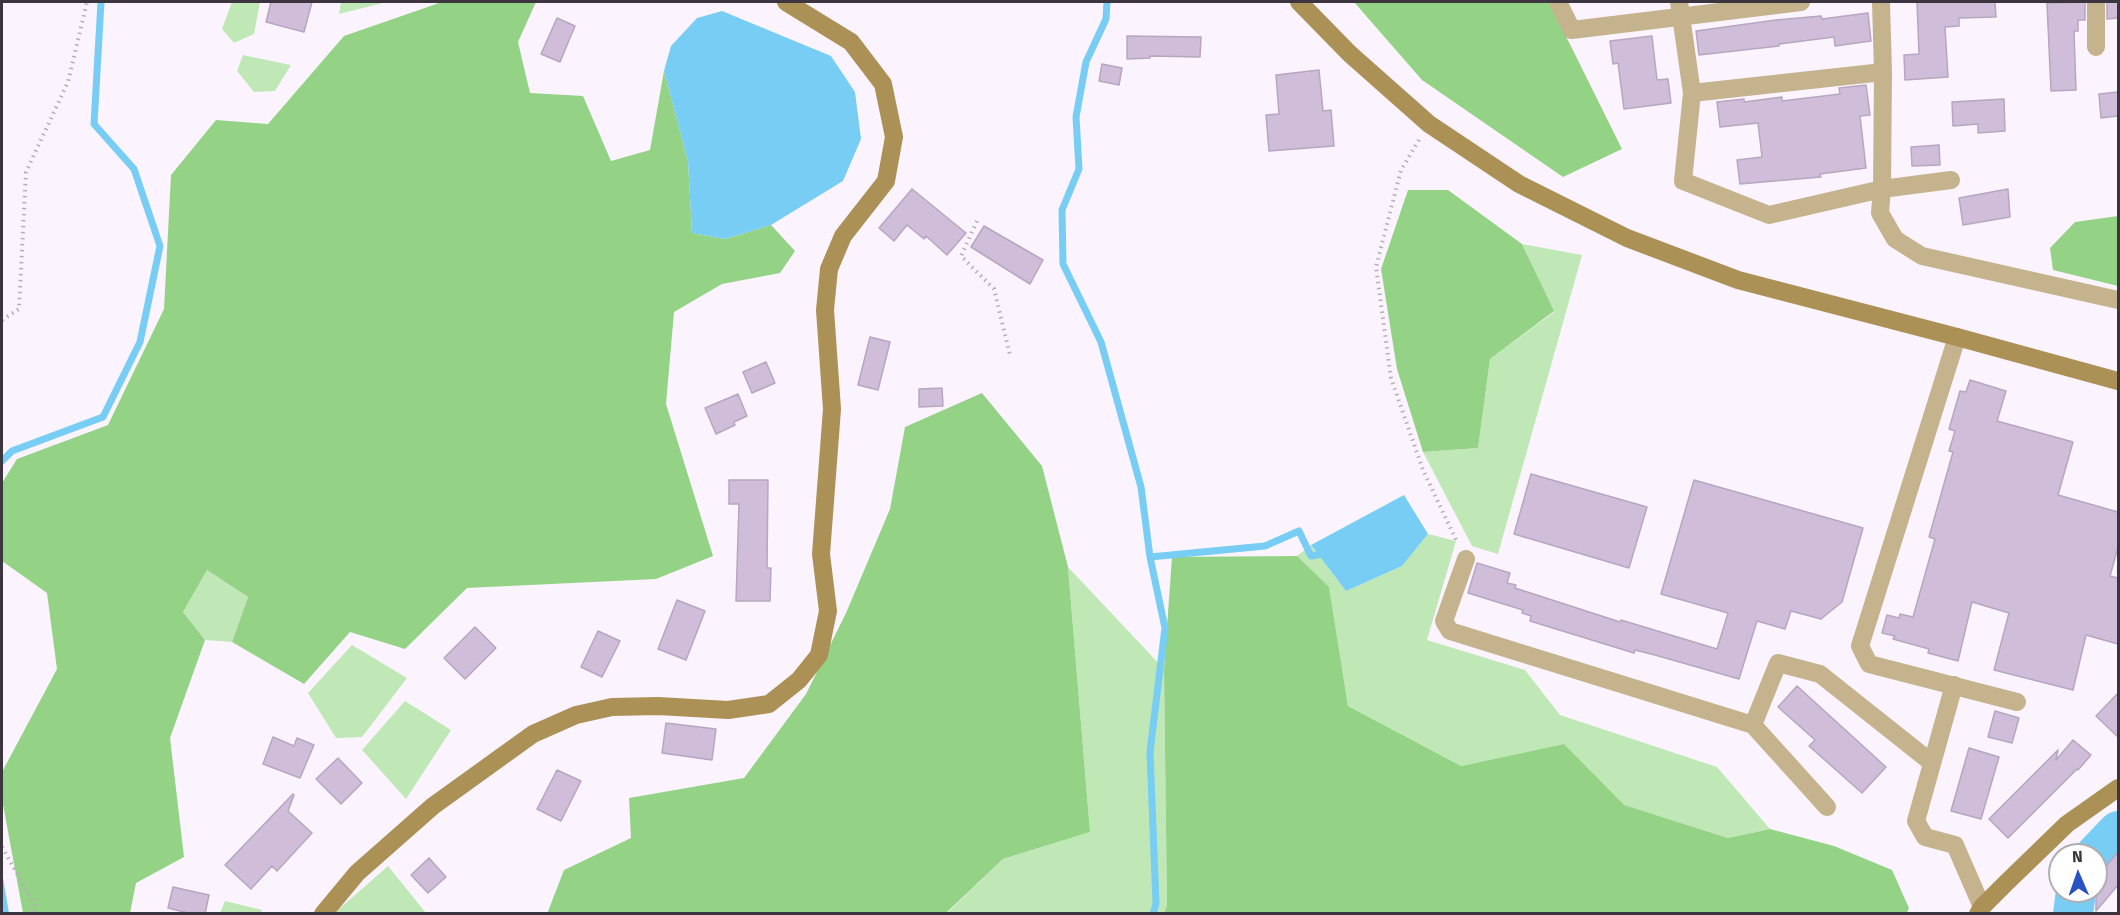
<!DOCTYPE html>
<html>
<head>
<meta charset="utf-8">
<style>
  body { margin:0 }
  #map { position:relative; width:2120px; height:915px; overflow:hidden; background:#fbf4ff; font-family:"Fira Sans",sans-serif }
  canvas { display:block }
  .frame { position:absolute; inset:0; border:3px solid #3c3540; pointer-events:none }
  .north { position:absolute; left:2048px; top:843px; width:60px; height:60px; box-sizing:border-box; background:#fff; border:2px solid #b1aeb3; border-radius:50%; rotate:358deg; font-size:16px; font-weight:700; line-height:24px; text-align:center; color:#3c3540 }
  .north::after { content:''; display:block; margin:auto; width:21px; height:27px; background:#2852c1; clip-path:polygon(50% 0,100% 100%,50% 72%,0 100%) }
</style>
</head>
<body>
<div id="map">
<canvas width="2120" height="915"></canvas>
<div class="frame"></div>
<div class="north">N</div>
</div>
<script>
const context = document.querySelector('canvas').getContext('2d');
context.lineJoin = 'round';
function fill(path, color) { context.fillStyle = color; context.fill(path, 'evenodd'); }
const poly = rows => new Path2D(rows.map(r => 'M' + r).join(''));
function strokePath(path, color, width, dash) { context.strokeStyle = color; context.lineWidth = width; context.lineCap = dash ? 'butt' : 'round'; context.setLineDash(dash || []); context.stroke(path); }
fill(poly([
  [232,2,260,2,254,34,234,43,222,29],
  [341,2,387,2,339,14],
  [243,55,291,65,275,91,254,92,237,71],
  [1522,244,1582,255,1498,554,1472,546,1423,452,1478,448,1490,359,1554,312],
  [1428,534,1456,541,1427,640,1525,670,1560,715,1717,767,1770,829,1728,838,1623,805,1564,744,1461,766,1348,706,1329,588,1297,556,1311,545,1346,591,1402,566],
  [1068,567,1164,669,1167,906,1164,914,946,914,1003,859,1090,832],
  [207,570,248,597,232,642,205,640,183,612],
  [352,645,407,678,362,737,336,738,308,693],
  [405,701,451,730,406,799,362,750],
  [388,866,426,913,336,913,339,909],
  [225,901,262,910,261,913,220,913]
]), '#c0e8b6');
fill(poly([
  [442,2,536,2,518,42,530,93,583,96,611,161,650,150,664,71,688,161,692,233,725,239,771,225,795,251,780,273,722,284,674,312,666,404,713,556,656,579,467,588,405,649,350,632,304,684,232,642,248,597,207,570,183,612,205,640,170,738,184,857,136,883,130,913,23,913,2,799,2,772,57,669,47,593,2,561,2,483,17,459,108,425,164,309,171,175,216,120,268,124,344,36],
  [1354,2,1549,2,1622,149,1563,177,1422,80],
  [1408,190,1448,190,1522,244,1554,311,1490,359,1478,448,1423,452,1397,369,1381,269],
  [2118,216,2118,286,2053,270,2050,248,2075,222],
  [982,393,1042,466,1068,567,1090,832,1003,859,946,913,547,914,564,870,631,838,629,798,744,778,806,694,846,613,890,509,905,427],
  [1297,556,1329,587,1348,706,1461,766,1564,744,1624,805,1728,838,1770,829,1834,846,1892,870,1909,908,1907,913,1164,913,1167,906,1164,669,1172,557]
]), '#94d285');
fill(poly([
  [722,11,831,56,855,92,861,139,843,181,771,225,725,239,692,233,688,161,664,71,671,46,697,18],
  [1404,495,1428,534,1402,566,1346,591,1311,545],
  [2,872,9,913,2,913]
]), '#77cdf3');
strokePath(poly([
  [1107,2,1106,19,1086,62,1076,117,1079,169,1062,210,1063,264,1101,342,1141,487,1150,557,1165,628,1150,752,1156,904,1153,914],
  [2,461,12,451,103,417,140,342,160,246,134,169,94,124,101,2],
  [1150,557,1265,546,1299,531,1311,556,1327,553]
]), '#77cdf3', 7);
strokePath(poly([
  [2095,855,2118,831],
  [2073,914,2076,891]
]), '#77cdf3', 40);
const building = poly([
  [271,2,312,2,304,32,266,22,271,2],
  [1917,2,1995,2,1996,17,1959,18,1959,26,1945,27,1948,77,1905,80,1904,55,1919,54,1917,2],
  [2085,2,2085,20,2078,20,2078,31,2074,31,2076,90,2051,91,2047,3,2085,2],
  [2107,2,2118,2,2118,18,2107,19,2107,2],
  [1868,13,1871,41,1835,46,1834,37,1779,44,1779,46,1699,55,1696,31,1776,20,1821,16,1822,19,1868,13],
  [557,18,575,26,560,62,541,54,557,18],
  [1127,36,1201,37,1200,57,1150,56,1150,58,1127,59,1127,36],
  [1652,36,1657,80,1668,79,1671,103,1624,109,1618,63,1613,64,1610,41,1652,36],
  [1102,64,1122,68,1119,85,1099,81,1102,64],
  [1319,70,1323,111,1331,110,1334,146,1269,151,1266,115,1279,114,1276,75,1319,70],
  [1866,85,1870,115,1860,116,1866,168,1820,174,1821,177,1740,184,1737,160,1762,157,1758,123,1720,127,1717,102,1744,99,1744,102,1782,97,1782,101,1840,94,1839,88,1866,85],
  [2118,92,2118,116,2101,118,2099,94,2118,92],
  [2004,99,2005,131,1978,133,1978,124,1953,126,1952,102,2004,99],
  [1939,145,1940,165,1912,166,1911,147,1939,145],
  [912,189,966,233,947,255,926,236,924,239,907,225,894,241,879,228,912,189],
  [2008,189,2010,217,1963,225,1959,198,2008,189],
  [984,226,1043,260,1030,284,971,247,984,226],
  [870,337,890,342,878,390,858,385,870,337],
  [766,362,775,383,752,393,743,372,766,362],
  [1970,380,2006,391,1997,421,2073,442,2058,495,2118,512,2118,547,2110,576,2118,578,2118,644,2086,635,2073,690,1994,670,2009,613,1972,602,1958,661,1928,653,1929,649,1893,639,1895,636,1882,633,1887,615,1899,618,1900,614,1913,617,1935,539,1929,537,1953,452,1949,451,1955,431,1949,429,1960,391,1966,392,1970,380],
  [942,388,943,406,919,407,919,389,942,388],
  [738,394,747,416,734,422,735,425,716,434,705,408,738,394],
  [1531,474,1647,507,1629,568,1514,534,1531,474],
  [729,480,768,480,767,568,771,568,770,601,736,601,739,504,729,504,729,480],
  [1694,480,1863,528,1842,602,1821,619,1791,611,1785,629,1757,621,1739,679,1655,655,1635,650,1634,653,1530,621,1531,616,1522,613,1523,610,1468,593,1477,563,1510,573,1507,583,1516,585,1515,588,1620,622,1621,620,1717,649,1728,613,1661,594,1694,480],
  [677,600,705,611,686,660,658,649,677,600],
  [475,627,496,648,465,679,444,658,475,627],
  [598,631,620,641,602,677,581,667,598,631],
  [1797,686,1886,767,1862,793,1809,746,1815,740,1778,707,1797,686],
  [2118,693,2118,737,2096,716,2118,693],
  [1995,711,2019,718,2012,743,1988,737,1995,711],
  [666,723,716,729,712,760,662,753,666,723],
  [273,737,294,746,297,738,314,745,300,778,263,764,273,737],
  [2073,740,2091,755,2078,770,2077,769,2008,838,1989,819,2058,750,2056,760,2073,740],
  [1969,748,1999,757,1981,819,1951,811,1969,748],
  [338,758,362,783,341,804,316,779,338,758],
  [557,770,581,781,561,821,537,809,557,770],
  [293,794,294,795,288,811,312,833,277,871,272,866,251,889,225,865,293,794],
  [2118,852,2118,885,2096,911,2096,878,2118,852],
  [429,858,446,877,428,893,411,875,429,858],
  [173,887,209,895,205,914,192,914,168,908,173,887]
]);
fill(building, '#cfbdd9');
strokePath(building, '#b7a6c0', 1.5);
strokePath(poly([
  [1419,140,1401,170,1376,267,1391,378,1423,470,1457,542],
  [977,221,961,256,994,289,1010,355],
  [2,320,19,309,26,172,68,82,87,2],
  [2,847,35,905,33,914]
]), '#b5aeb9', 4, [1.5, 4.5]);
strokePath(poly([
  [1558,2,1572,30,1801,2],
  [1679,2,1692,93,1683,181,1769,215,1882,189,1880,213,1895,239,1922,256,2118,300],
  [1881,2,1883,72,1882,189,1951,180],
  [2096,2,2096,47],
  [1692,93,1883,72],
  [1957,337,1860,646,1869,664,2017,702],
  [1466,559,1444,621,1450,631,1753,725],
  [1954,685,1916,821,1925,837,1955,845,1982,907],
  [1827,807,1753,725,1778,663,1820,674,1932,763]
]), '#c5b38d', 18);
strokePath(poly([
  [1299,2,1350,54,1429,124,1519,184,1627,238,1738,280,1957,337,2118,381],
  [323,914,357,873,433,806,533,734,576,715,612,707,658,706,728,710,769,704,799,680,819,655,828,611,821,554,832,409,825,310,829,269,843,236,886,181,894,137,883,84,851,42,786,2],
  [1978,914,1982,907,2006,883,2067,824,2118,788]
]), '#ac9156', 18);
</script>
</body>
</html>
